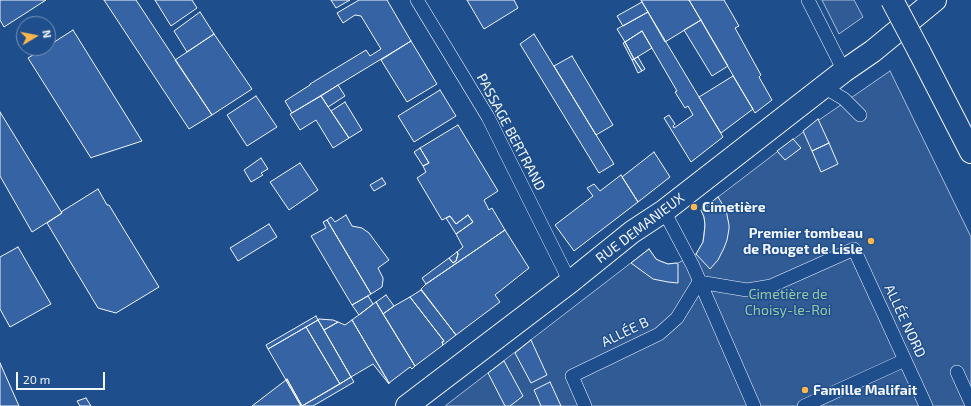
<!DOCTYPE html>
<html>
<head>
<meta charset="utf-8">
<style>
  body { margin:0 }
  #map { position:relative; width:971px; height:406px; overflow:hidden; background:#1f4e8c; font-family:"Exo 2",sans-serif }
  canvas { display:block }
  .north { position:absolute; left:16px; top:16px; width:40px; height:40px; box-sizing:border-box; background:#1f4e8c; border:1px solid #7391ba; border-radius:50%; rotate:80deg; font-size:11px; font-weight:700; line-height:16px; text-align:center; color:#f2f6ff }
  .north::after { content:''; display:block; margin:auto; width:14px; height:18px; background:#ffb74d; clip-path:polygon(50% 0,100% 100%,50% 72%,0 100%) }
  .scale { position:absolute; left:16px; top:372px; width:89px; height:18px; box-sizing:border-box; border:2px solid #f2f6ff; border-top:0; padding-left:5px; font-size:12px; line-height:14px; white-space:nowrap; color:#f2f6ff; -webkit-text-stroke:3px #1f4e8c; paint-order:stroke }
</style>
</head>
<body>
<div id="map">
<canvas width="971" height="406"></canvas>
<div class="north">N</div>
<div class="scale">20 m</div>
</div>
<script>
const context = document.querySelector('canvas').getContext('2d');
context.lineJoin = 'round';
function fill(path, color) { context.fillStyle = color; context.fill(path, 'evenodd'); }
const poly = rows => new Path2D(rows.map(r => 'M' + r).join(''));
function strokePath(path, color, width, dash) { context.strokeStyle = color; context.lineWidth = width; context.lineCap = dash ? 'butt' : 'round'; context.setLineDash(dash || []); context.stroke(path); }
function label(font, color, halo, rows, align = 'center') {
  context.font = font + ' "Exo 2",sans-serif'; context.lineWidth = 3; context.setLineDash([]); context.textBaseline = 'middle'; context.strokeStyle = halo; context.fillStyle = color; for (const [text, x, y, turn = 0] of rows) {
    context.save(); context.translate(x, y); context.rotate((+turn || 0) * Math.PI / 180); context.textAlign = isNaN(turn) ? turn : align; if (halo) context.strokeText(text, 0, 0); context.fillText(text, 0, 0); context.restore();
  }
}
const built = poly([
  [822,0,854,0,863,17,839,34,822,0],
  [890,71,971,237,971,406,445,406,649,249,656,259,660,261,668,264,678,263,696,254,703,242,705,225,704,217,701,210,819,120,890,71]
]);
fill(built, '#305b95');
strokePath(built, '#a8bbd7', 1);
const building = poly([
  [0,0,46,0,4,27,0,20,0,0],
  [104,0,136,0,212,115,189,129,104,0],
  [155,0,192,0,197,8,171,26,155,0],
  [331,0,350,0,336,8,331,0],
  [359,0,387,0,411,41,292,113,285,101,310,85,310,84,366,50,370,56,381,49,361,16,355,15,343,23,337,13,359,0],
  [467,0,514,0,518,8,484,29,467,0],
  [641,0,689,0,701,20,665,42,641,0],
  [689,0,724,0,739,26,735,28,761,75,759,77,772,100,755,113,689,0],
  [642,2,648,12,623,26,617,16,642,2],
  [200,12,214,34,187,52,174,31,200,12],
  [648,12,723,137,691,162,664,118,669,115,675,124,673,126,674,128,693,115,688,106,685,108,675,92,677,91,642,31,625,42,617,29,648,12],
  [701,20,728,66,712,76,684,30,701,20],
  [73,30,142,141,93,157,91,158,28,58,44,48,48,48,48,46,73,30],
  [642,31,652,48,634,59,625,42,642,31],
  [214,34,252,89,212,115,175,60,214,34],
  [534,34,614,164,599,173,520,44,534,34],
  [411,41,437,84,407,102,381,60,411,41],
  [625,42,634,59,632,60,623,43,625,42],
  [572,56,613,125,596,135,554,66,572,56],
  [638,57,645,69,642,71,634,59,638,57],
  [634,59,642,71,638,73,632,60,634,59],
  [733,76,753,109,721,133,699,97,733,76],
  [338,85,345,96,328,107,321,96,338,85],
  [440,90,456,116,414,142,398,116,440,90],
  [256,96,277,127,247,146,227,115,256,96],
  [321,96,349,138,333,148,316,120,300,130,290,114,321,96],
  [345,102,362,130,349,138,331,111,345,102],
  [0,112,62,213,32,232,0,176,0,112],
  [818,119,829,143,812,151,803,131,818,119],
  [458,125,498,191,484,200,489,210,492,208,505,230,426,284,422,278,449,258,453,263,456,261,458,254,457,252,463,247,456,234,473,222,468,215,456,224,450,216,442,220,417,178,426,172,423,166,429,163,420,148,458,125],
  [793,139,801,148,785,160,777,151,793,139],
  [829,143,838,164,821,172,812,151,829,143],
  [420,148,429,163,423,166,414,152,420,148],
  [654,152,670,177,638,202,622,177,654,152],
  [261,158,268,169,261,173,263,175,251,182,244,170,261,158],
  [300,163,318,190,289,210,270,182,300,163],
  [621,175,638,202,574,251,555,225,593,196,587,188,594,184,600,191,621,175],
  [382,178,386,184,374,191,370,185,382,178],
  [98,189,107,205,109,205,159,287,116,313,98,308,47,223,62,213,61,212,98,189],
  [718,197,726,210,729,225,729,229,727,240,724,248,718,260,710,269,696,254,703,242,704,235,705,225,704,217,701,210,718,197],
  [346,215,352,226,362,228,369,233,389,260,378,268,383,278,383,280,382,287,371,294,327,220,331,217,335,222,346,215],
  [468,215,473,222,456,234,446,218,450,216,456,224,468,215],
  [327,220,371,294,352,305,311,236,326,228,323,222,327,220],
  [269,224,277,237,238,261,230,248,269,224],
  [505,230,529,268,495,295,500,302,456,335,421,289,426,284,505,230],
  [18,247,51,304,10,327,0,309,0,257,18,247],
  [649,249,656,259,660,261,668,264,676,263,678,264,678,283,668,282,653,279,631,263,649,249],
  [457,252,458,254,456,261,453,263,449,258,457,252],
  [421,290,456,335,443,345,442,342,444,341,410,297,421,290],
  [386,295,394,306,383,314,376,302,386,295],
  [368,296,373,304,359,315,352,305,368,296],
  [410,297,444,341,442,342,443,345,415,366,383,314,394,306,410,297],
  [376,302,415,366,412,369,410,367,389,383,352,320,376,302],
  [316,316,318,320,268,349,266,345,316,316],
  [319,319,333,320,338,322,324,330,318,320,319,319],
  [318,320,351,377,340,384,306,327,318,320],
  [352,320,389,383,389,384,373,364,351,377,324,330,338,322,345,325,352,320],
  [306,327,340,384,302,406,287,379,286,380,268,349,306,327],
  [531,340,547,375,531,383,515,353,531,340],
  [504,361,523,396,510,406,505,406,488,373,504,361],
  [0,363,19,406,0,406,0,363],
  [351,377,354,382,313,406,302,406,351,377],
  [287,379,302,406,301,406,286,380,287,379],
  [286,380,301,406,252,406,286,380],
  [550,382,561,406,541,406,534,390,550,382],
  [86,398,91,406,80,406,77,401,86,398]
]);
fill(building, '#3563a3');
strokePath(building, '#f2f6ff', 1);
const lane = poly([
  [417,0,488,117,570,282],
  [808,0,844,71],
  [824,87,844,99,860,115],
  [664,211,693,266,754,406],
  [957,372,971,403],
  [585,406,572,376,659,334,677,318,699,282,747,290,771,286,854,249,926,406],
  [804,406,905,360]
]);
const street = poly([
  [407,406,570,282,632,232,664,211,844,71,873,51,935,0]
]);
const primary = poly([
  [919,51,971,152]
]);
strokePath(lane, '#f2f6ff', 14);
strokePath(street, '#f2f6ff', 24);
strokePath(primary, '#f2f6ff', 24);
strokePath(lane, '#1f4e8c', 13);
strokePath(street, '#1f4e8c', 22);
strokePath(primary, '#1f4e8c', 22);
const primaryBridge = poly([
  [892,0,919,51]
]);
strokePath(primaryBridge, '#f2f6ff', 24, []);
strokePath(primaryBridge, '#1f4e8c', 22);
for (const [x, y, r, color] of [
  [694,207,4,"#ffb74d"],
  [871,241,4,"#ffb74d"],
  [805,390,4,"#ffb74d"]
]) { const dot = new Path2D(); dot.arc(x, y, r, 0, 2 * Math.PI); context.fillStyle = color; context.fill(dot); strokePath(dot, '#1f4e8c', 1.5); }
label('14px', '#f2f6ff', '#1f4e8c', [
  ["PASSAGE BERTRAND",511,132,62],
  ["RUE DEMANIEUX",640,228,-37],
  ["ALLÉE NORD",905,321,65],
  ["ALLÉE B",625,332,-26]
]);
label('bold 14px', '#f2f6ff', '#1f4e8c', [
  ["Cimetière",702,207],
  ["Premier tombeau",863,233,"right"],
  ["de Rouget de Lisle",863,249,"right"],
  ["Famille Malifait",813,390]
], 'left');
label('14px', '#97c8a6', '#1f4e8c', [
  ["Cimetière de",788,294],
  ["Choisy-le-Roi",788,310]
]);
</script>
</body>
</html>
